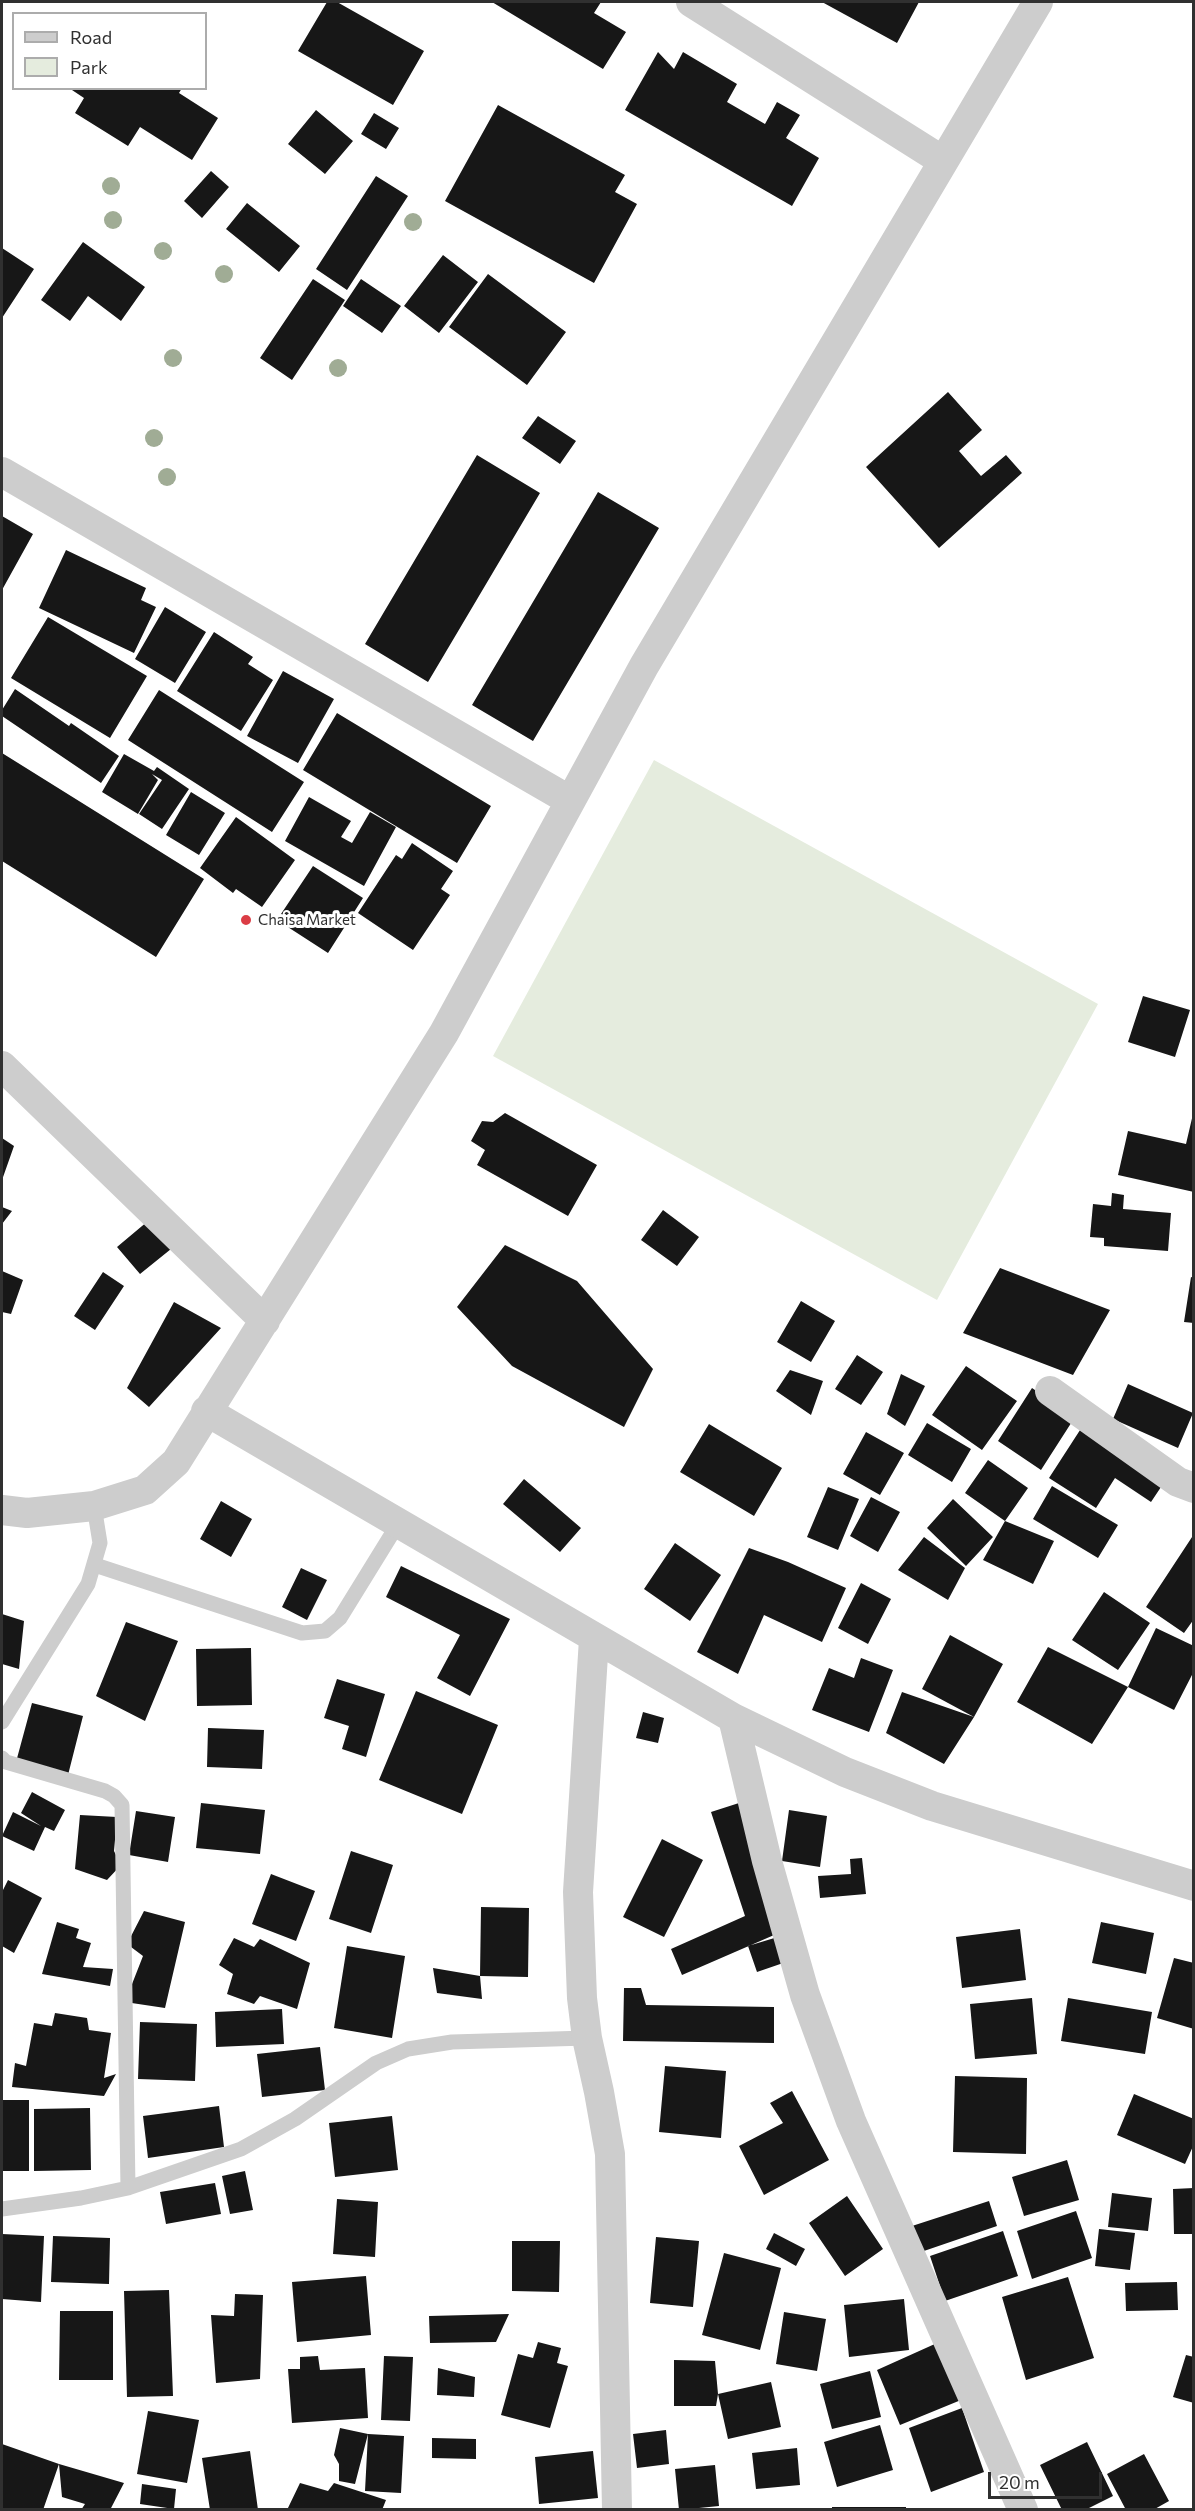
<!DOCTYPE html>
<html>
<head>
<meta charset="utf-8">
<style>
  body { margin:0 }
  #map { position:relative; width:1195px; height:2511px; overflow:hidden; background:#fff; font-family:Commissioner,sans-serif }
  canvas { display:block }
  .frame { position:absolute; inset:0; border:3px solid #303030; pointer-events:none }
  .legend { position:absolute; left:12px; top:12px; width:195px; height:78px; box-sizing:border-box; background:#fff; border:2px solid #acacac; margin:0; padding:8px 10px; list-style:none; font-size:18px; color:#303030 }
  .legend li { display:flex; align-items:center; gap:12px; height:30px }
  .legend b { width:30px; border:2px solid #acacac }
  .scale { position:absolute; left:988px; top:2472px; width:114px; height:27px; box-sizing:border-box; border:3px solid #303030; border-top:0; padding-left:8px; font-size:18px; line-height:21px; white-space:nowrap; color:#303030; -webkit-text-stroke:4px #fff; paint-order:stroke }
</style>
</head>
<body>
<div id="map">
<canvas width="1195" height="2511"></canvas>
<div class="frame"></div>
<ul class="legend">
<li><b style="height:8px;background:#cdcdcd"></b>Road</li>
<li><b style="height:16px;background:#e5ecde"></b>Park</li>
</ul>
<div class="scale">20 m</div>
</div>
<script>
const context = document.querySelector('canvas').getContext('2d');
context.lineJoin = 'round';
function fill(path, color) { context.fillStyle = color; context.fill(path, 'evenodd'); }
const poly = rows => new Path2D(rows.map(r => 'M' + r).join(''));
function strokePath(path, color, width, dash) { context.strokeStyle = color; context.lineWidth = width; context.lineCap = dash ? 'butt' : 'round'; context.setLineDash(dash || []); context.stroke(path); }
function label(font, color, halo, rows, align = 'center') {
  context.font = font + ' Commissioner,sans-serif'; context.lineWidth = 6; context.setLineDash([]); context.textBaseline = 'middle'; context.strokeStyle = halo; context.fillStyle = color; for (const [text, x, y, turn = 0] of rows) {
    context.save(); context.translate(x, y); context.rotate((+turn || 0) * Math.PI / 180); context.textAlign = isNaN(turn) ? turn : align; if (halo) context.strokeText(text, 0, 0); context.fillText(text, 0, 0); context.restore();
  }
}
fill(poly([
  [654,760,1098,1004,937,1300,493,1056]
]), '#e5ecde');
fill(poly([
  [327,2,337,2,424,51,393,105,298,51],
  [492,2,601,2,594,13,626,32,603,69],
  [822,2,919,2,897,43],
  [658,52,674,69,683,52,737,84,727,102,765,124,777,102,800,115,786,138,819,158,792,206,625,110],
  [69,88,182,88,179,93,218,118,192,160,140,127,128,146,75,113,84,98],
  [498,105,625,175,615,192,637,204,594,283,445,201],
  [316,110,353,141,325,174,288,144],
  [374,113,399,128,386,149,361,134],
  [211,171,229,187,202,218,184,201],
  [376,176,408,196,347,290,316,269],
  [247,203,300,246,279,272,226,229],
  [83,242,145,287,121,321,88,296,70,321,41,300],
  [2,248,34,269,2,318],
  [443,255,478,282,439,333,404,306],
  [488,274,566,332,527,385,449,327],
  [313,279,345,300,292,380,260,358],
  [361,279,401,306,382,333,343,306],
  [948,392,982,430,959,451,981,476,1006,455,1022,473,939,548,866,467],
  [538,416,576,441,560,464,522,438],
  [477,455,540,493,428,682,365,644],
  [598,492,659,528,533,741,472,705],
  [2,516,33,534,2,590],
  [66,550,146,588,141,600,156,607,134,653,39,608],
  [165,607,206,632,175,683,135,659],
  [48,617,147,676,110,738,11,678],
  [214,632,253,657,248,664,273,680,241,731,177,691],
  [283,671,334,699,298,763,247,736],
  [15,689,69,726,71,723,119,756,101,783,2,716,2,710],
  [159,690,304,782,272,832,128,740],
  [337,713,491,806,457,863,303,770],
  [2,753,204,879,156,957,2,861],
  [124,754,154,771,157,767,189,789,162,829,139,814,162,780,152,774,158,780,138,814,102,792],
  [191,792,225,813,199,855,166,835],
  [309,797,351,821,341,837,352,843,370,812,396,827,364,886,285,841],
  [236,817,295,860,262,907,236,889,233,893,200,868],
  [412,843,453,871,441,889,450,895,413,950,358,913,396,855,402,859],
  [313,866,363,898,328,953,277,920],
  [1143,996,1190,1010,1175,1057,1128,1042],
  [505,1113,597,1165,568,1216,477,1165,485,1150,471,1141,482,1121,493,1122],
  [1193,1114,1194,1192,1118,1175,1128,1131,1186,1144],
  [2,1138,14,1146,2,1180],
  [1112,1193,1124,1195,1123,1209,1171,1213,1168,1251,1104,1246,1104,1238,1090,1237,1093,1204,1111,1206],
  [2,1207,12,1211,2,1224],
  [663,1210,699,1237,677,1266,641,1240],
  [148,1221,171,1249,140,1274,117,1247],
  [505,1245,577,1281,653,1369,624,1427,512,1366,457,1307],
  [1000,1268,1110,1310,1073,1375,963,1333],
  [2,1271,23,1280,11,1314,2,1312],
  [103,1272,124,1286,95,1330,74,1316],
  [1191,1277,1194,1278,1194,1323,1184,1322],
  [801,1301,835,1321,811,1362,777,1342],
  [174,1302,221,1328,149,1407,127,1388],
  [857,1355,883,1372,861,1405,835,1389],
  [966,1366,1017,1401,982,1450,932,1415],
  [790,1370,823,1381,811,1415,776,1391],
  [901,1374,925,1386,905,1426,887,1414],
  [1128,1384,1193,1413,1178,1448,1113,1419],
  [1032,1388,1075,1417,1041,1470,998,1441],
  [927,1423,971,1449,952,1482,908,1455],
  [709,1424,782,1468,754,1516,680,1472],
  [1082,1427,1165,1481,1151,1502,1115,1478,1096,1508,1049,1478],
  [866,1432,904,1453,880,1495,843,1474],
  [988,1460,1028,1488,1005,1521,965,1493],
  [524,1479,581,1528,560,1552,503,1504],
  [1052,1486,1118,1525,1098,1558,1033,1519],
  [828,1487,859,1499,838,1550,807,1537],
  [871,1497,900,1512,878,1552,850,1536],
  [953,1499,993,1537,966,1566,927,1528],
  [221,1501,252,1519,231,1557,200,1539],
  [1005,1521,1054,1541,1033,1584,983,1560],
  [1194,1534,1194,1619,1184,1633,1146,1607],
  [924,1537,965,1568,948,1600,898,1570],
  [675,1543,721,1575,690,1621,644,1589],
  [749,1548,788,1562,846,1588,822,1642,764,1615,738,1674,697,1652],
  [401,1566,510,1619,470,1696,437,1678,460,1635,386,1597],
  [301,1568,327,1580,307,1620,282,1607],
  [861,1583,891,1599,868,1644,838,1628],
  [1104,1592,1150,1623,1118,1670,1072,1640],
  [2,1614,24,1621,19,1669,2,1664],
  [126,1622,178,1641,145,1721,96,1696],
  [1156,1628,1194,1646,1194,1671,1174,1710,1128,1687],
  [950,1635,1003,1664,974,1717,922,1689],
  [1048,1647,1128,1687,1092,1744,1017,1702],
  [251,1648,252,1705,197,1706,196,1649],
  [861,1658,893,1670,869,1732,812,1710,829,1668,854,1678],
  [337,1679,385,1694,366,1757,342,1749,349,1726,324,1718],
  [416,1691,498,1725,462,1814,379,1780],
  [902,1692,974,1717,944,1764,886,1733],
  [32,1703,83,1716,68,1775,16,1762],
  [643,1712,664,1718,658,1743,636,1738],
  [208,1728,264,1730,262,1769,207,1767],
  [32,1792,65,1810,54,1831,45,1827,34,1851,2,1836,13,1812,41,1826,21,1813],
  [201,1803,265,1810,260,1854,196,1848],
  [739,1803,781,1932,682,1975,671,1949,745,1916,711,1812],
  [789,1810,827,1816,820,1867,782,1861],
  [136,1811,175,1817,168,1862,129,1855],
  [80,1815,117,1817,114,1851,121,1865,107,1880,75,1869],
  [662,1839,703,1860,664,1937,623,1917],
  [351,1851,393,1865,371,1933,329,1919],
  [862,1858,866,1894,820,1898,818,1876,851,1874,850,1859],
  [271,1874,315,1891,296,1941,252,1924],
  [8,1880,42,1898,14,1953,2,1946,2,1892],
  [481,1907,529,1908,528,1977,480,1976,482,1999,437,1993,433,1968,480,1976],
  [144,1911,185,1922,165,2008,125,2002,143,1956,127,1944],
  [57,1922,79,1929,76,1938,91,1943,83,1967,113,1969,110,1986,42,1974],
  [1101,1922,1154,1933,1146,1974,1092,1963],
  [1020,1929,1026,1980,962,1988,956,1937],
  [781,1936,789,1961,757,1972,748,1946],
  [234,1938,254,1947,260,1939,310,1963,297,2009,260,1996,254,2004,227,1994,233,1974,219,1965],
  [347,1946,405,1956,392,2038,334,2028],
  [1174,1958,1194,1963,1194,2029,1157,2018],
  [624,1988,641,1988,646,2005,774,2007,774,2043,623,2041],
  [1032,1998,1037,2054,975,2059,970,2004],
  [1068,1998,1152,2012,1145,2054,1061,2041],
  [282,2009,284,2044,216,2047,215,2012],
  [55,2013,87,2018,89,2030,111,2033,104,2078,116,2074,104,2096,12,2087,15,2063,26,2066,34,2023,52,2026],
  [140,2022,197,2024,195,2081,138,2079],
  [320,2047,325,2090,262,2097,257,2054],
  [665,2066,726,2071,721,2138,659,2132],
  [955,2076,1027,2078,1026,2154,953,2152],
  [792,2091,829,2160,764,2195,739,2146,783,2123,770,2103],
  [1134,2094,1194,2119,1194,2144,1185,2164,1117,2135],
  [2,2100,29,2100,29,2171,2,2171],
  [219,2106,224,2147,148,2158,143,2116],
  [90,2108,91,2170,34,2171,34,2109],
  [392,2116,398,2170,335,2177,329,2123],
  [1067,2160,1079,2200,1024,2216,1012,2177],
  [245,2171,253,2210,230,2214,222,2176],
  [215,2183,221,2214,166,2224,160,2192],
  [1194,2188,1194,2234,1174,2234,1173,2189],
  [1112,2193,1152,2198,1148,2231,1108,2227],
  [847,2196,883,2249,845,2276,809,2223],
  [337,2199,378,2202,375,2257,333,2254],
  [989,2201,997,2226,921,2252,912,2226],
  [1076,2211,1092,2258,1032,2279,1017,2231],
  [1099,2229,1135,2233,1130,2270,1095,2266],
  [1003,2231,1018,2276,945,2301,930,2256],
  [774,2233,805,2249,796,2266,766,2249],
  [2,2234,44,2236,41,2302,2,2299],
  [53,2236,110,2238,109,2284,51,2282],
  [656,2237,699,2241,693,2307,650,2303],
  [512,2241,560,2241,559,2292,512,2291],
  [724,2253,781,2268,760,2350,702,2335],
  [366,2276,371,2335,297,2342,292,2282],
  [1068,2277,1094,2358,1026,2380,1002,2297],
  [1177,2282,1178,2310,1126,2311,1125,2283],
  [169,2290,173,2396,127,2397,124,2291],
  [235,2294,263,2295,260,2379,216,2383,211,2315,234,2316],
  [904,2299,909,2350,849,2357,844,2305],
  [60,2311,113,2311,113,2380,59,2380],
  [784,2312,826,2319,817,2371,776,2364],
  [509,2314,496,2342,430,2343,429,2316],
  [538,2342,561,2348,557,2363,568,2366,550,2428,501,2415,518,2354,533,2358],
  [937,2343,961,2400,900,2425,877,2370],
  [1186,2355,1194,2357,1194,2403,1173,2397],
  [318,2356,320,2370,365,2368,368,2418,292,2423,288,2369,300,2369,300,2357],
  [384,2356,413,2357,410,2421,381,2420],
  [674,2360,715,2361,718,2394,716,2406,674,2406],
  [438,2368,475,2377,474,2397,437,2395],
  [870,2371,881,2417,832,2429,820,2384],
  [771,2382,781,2427,728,2439,718,2394],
  [962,2408,984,2472,931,2492,909,2428],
  [148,2411,199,2420,187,2483,137,2474],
  [880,2425,893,2470,837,2487,824,2442],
  [340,2428,368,2434,355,2484,339,2481,339,2464,334,2455],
  [666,2430,669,2464,637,2468,633,2434],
  [368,2434,404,2436,401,2493,365,2491],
  [432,2438,476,2439,476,2459,432,2458],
  [1087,2442,1113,2496,1085,2510,1062,2510,1040,2465],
  [2,2444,59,2464,43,2510,2,2510],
  [797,2448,800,2485,756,2489,752,2453],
  [250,2451,258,2510,210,2510,202,2458],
  [593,2451,598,2498,539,2504,535,2457],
  [1144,2454,1169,2501,1153,2510,1126,2510,1107,2474],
  [59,2464,124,2483,110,2510,81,2510,85,2504,62,2497],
  [715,2465,719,2506,679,2510,675,2469],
  [300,2483,328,2491,334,2483,386,2500,382,2510,287,2510],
  [142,2484,176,2489,174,2509,140,2504],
  [832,2507,906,2507,906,2510,832,2510]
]), '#171717');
strokePath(poly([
  [95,1565,302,1633,325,1631,340,1618,398,1524],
  [2,1722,88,1584,100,1543,94,1506],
  [2,1758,6,1762,105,1791,114,1796,122,1805,128,2188],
  [2,2209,81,2198,128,2188,241,2149,295,2119,376,2063,408,2049,452,2042,587,2038]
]), '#cdcdcd', 15);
strokePath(poly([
  [691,2,943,161],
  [2,472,569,800],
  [2,1066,265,1321],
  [1050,1391,1178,1482,1194,1488],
  [206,1411,733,1718,845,1772,932,1806,1194,1886],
  [2,1510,27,1513,94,1506,145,1490,176,1462,444,1033,644,666,1038,2],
  [594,1639,578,1892,582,1998,587,2038,599,2092,610,2154,617,2510],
  [733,1718,767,1861,805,1995,851,2121,1023,2510]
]), '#cdcdcd', 30);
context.fillStyle = '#a0ac95';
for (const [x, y] of [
  [111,186],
  [113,220],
  [413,222],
  [163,251],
  [224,274],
  [173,358],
  [338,368],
  [154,438],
  [167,477]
]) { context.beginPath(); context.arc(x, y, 9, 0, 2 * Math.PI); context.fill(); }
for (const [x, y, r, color] of [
  [246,920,6,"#db3d45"]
]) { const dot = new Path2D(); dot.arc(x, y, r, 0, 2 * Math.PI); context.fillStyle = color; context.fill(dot); strokePath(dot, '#fff', 2); }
label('15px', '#303030', '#fff', [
  ["Chaisa Market",258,920]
], 'left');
</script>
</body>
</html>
